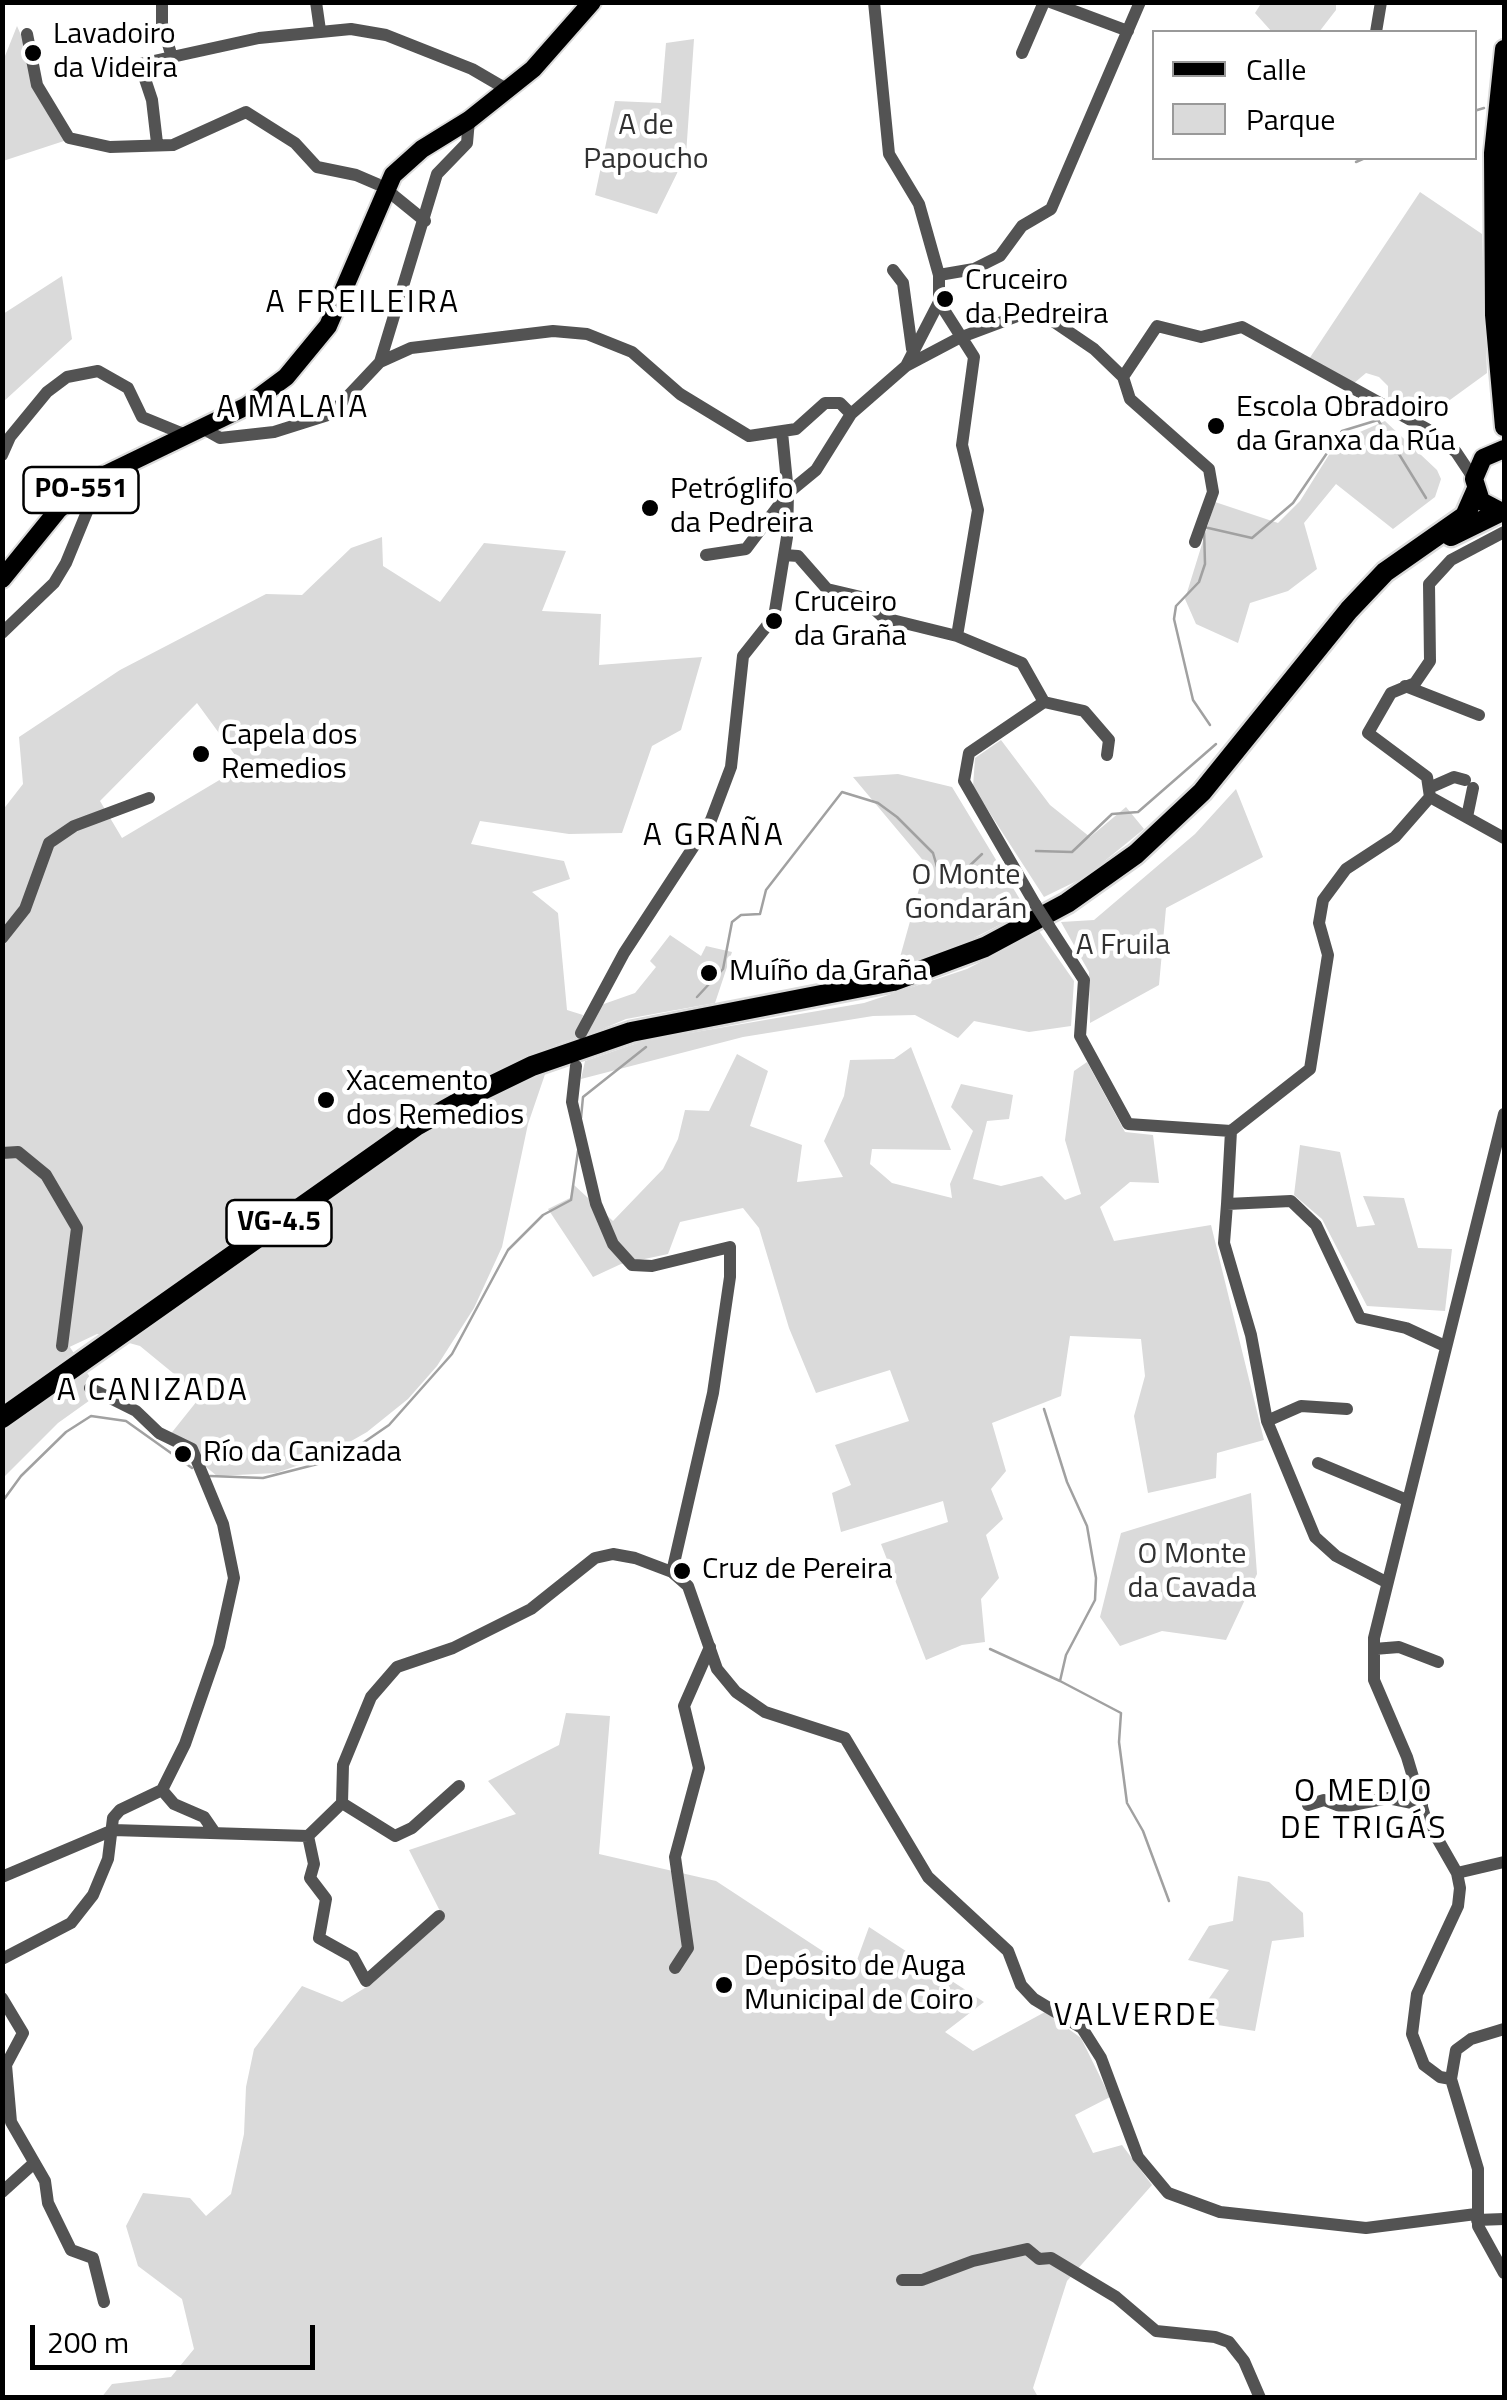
<!DOCTYPE html>
<html>
<head>
<meta charset="utf-8">
<style>
  body { margin:0 }
  #map { position:relative; width:1507px; height:2400px; overflow:hidden; background:#fff; font-family:"Titillium Web",sans-serif }
  canvas { display:block }
  .frame { position:absolute; inset:0; border:5px solid #000; pointer-events:none }
  .legend { position:absolute; left:1152px; top:30px; width:325px; height:130px; box-sizing:border-box; background:#fff; border:2px solid #999; margin:0; padding:12px 18px; list-style:none; font-size:30px; color:#000 }
  .legend li { display:flex; align-items:center; gap:20px; height:50px }
  .legend b { width:50px; border:2px solid #999 }
  .scale { position:absolute; left:30px; top:2325px; width:285px; height:45px; box-sizing:border-box; border:5px solid #000; border-top:0; padding-left:12px; font-size:30px; line-height:35px; white-space:nowrap; color:#000; -webkit-text-stroke:8px #fff; paint-order:stroke }
</style>
</head>
<body>
<div id="map">
<canvas width="1507" height="2400"></canvas>
<div class="frame"></div>
<ul class="legend">
<li><b style="height:12px;background:#000"></b>Calle</li>
<li><b style="height:28px;background:#dadada"></b>Parque</li>
</ul>
<div class="scale">200 m</div>
</div>
<script>
const context = document.querySelector('canvas').getContext('2d');
context.lineJoin = 'round';
function fill(path, color) { context.fillStyle = color; context.fill(path, 'evenodd'); }
const poly = rows => new Path2D(rows.map(r => 'M' + r).join(''));
function strokePath(path, color, width, dash) { context.strokeStyle = color; context.lineWidth = width; context.lineCap = dash ? 'butt' : 'round'; context.setLineDash(dash || []); context.stroke(path); }
function label(font, color, halo, rows, align = 'center') {
  context.font = font + ' "Titillium Web",sans-serif'; context.lineWidth = 9; context.setLineDash([]); context.textBaseline = 'middle'; context.strokeStyle = halo; context.fillStyle = color; for (const [text, x, y, turn = 0] of rows) {
    context.save(); context.translate(x, y); context.rotate((+turn || 0) * Math.PI / 180); context.textAlign = isNaN(turn) ? turn : align; if (halo) context.strokeText(text, 0, 0); context.fillText(text, 0, 0); context.restore();
  }
}
fill(poly([
  [1262,2,1336,3,1336,10,1319,32,1272,32,1255,13],
  [17,26,67,140,3,161,3,61],
  [694,39,686,155,657,214,595,195,615,101,661,103,666,43],
  [1420,192,1482,234,1487,373,1443,405,1415,414,1388,401,1388,386,1379,377,1366,373,1353,384,1309,359],
  [62,276,72,339,3,402,3,314],
  [1385,421,1437,470,1441,479,1435,497,1393,529,1336,484,1304,523,1317,569,1288,591,1250,603,1238,643,1196,624,1185,599,1215,502,1278,523,1300,501,1337,442],
  [382,537,383,566,440,602,484,543,566,551,542,611,601,614,599,665,702,657,681,730,652,746,622,833,569,834,480,821,471,844,564,861,570,879,532,892,558,913,567,1010,583,1015,576,1038,555,1045,528,1124,502,1247,474,1308,437,1366,408,1399,367,1432,325,1456,276,1473,217,1476,169,1436,201,1396,140,1346,97,1334,61,1351,93,1398,58,1423,3,1478,2,811,23,784,19,737,120,670,266,594,302,595,351,548],
  [197,703,243,766,122,838,100,801],
  [1001,740,1050,805,1090,837,1126,807,1144,829,1085,877,1044,897,973,787,975,758],
  [898,774,952,787,1027,911,970,940,897,968,926,864,853,777],
  [1236,789,1263,857,1166,908,1159,985,1090,1023,1089,972,1061,922,1094,920,1195,834],
  [1039,931,1074,981,1071,1026,1029,1032,974,1021,958,1038,915,1015,873,1016,743,1037,581,1079,585,1061,643,1041,864,1003,967,969],
  [670,935,701,956,706,946,732,952,715,1003,626,1019,584,1037,601,1005,635,993,656,967,650,961],
  [911,1047,951,1150,872,1149,870,1164,892,1183,952,1198,950,1184,973,1131,951,1107,961,1084,1013,1095,1009,1119,987,1121,973,1179,1001,1186,1042,1176,1065,1200,1081,1194,1065,1140,1074,1071,1087,1062,1125,1132,1153,1135,1159,1183,1130,1182,1100,1207,1114,1241,1211,1225,1264,1440,1217,1453,1216,1478,1148,1493,1134,1416,1145,1376,1141,1339,1070,1336,1061,1396,992,1423,1006,1471,991,1489,1003,1519,986,1535,999,1578,981,1599,985,1642,962,1645,926,1660,881,1544,948,1522,943,1501,841,1532,832,1493,851,1485,835,1445,909,1421,890,1370,816,1393,789,1328,759,1228,743,1208,680,1222,668,1254,621,1264,593,1277,548,1209,570,1198,574,1185,613,1221,663,1169,678,1139,685,1110,709,1111,737,1054,768,1071,750,1126,802,1145,797,1182,843,1177,824,1141,844,1096,850,1060,894,1059],
  [1300,1145,1340,1152,1357,1227,1375,1225,1363,1196,1404,1198,1418,1248,1452,1249,1445,1311,1367,1306,1322,1219,1294,1195],
  [1251,1493,1257,1574,1226,1640,1162,1631,1120,1646,1100,1617,1121,1533],
  [566,1713,610,1716,599,1854,716,1881,853,1971,869,1927,984,2002,945,2032,973,2051,1045,2012,1081,2038,1110,2097,1075,2115,1093,2153,1122,2145,1152,2185,1067,2281,1033,2388,1038,2397,101,2398,112,2384,171,2377,194,2349,182,2299,138,2266,126,2226,143,2193,190,2198,206,2216,231,2194,244,2134,246,2087,254,2049,302,1986,342,2002,373,1983,443,1917,409,1850,516,1814,488,1781,559,1745],
  [1238,1876,1269,1882,1303,1913,1304,1937,1272,1941,1255,2031,1193,2021,1229,1970,1188,1960,1209,1926,1233,1921]
]), '#dadada');
strokePath(poly([
  [1474,111,1484,108],
  [1356,162,1365,158],
  [1210,725,1193,700,1174,619,1176,606,1199,582,1205,564,1204,527,1252,538,1293,503,1342,431,1378,420,1426,498],
  [1036,851,1072,852,1112,814,1138,812,1216,744],
  [697,997,723,969,732,922,741,915,760,914,766,890,842,792,878,803,897,817,933,853,940,877,963,872,982,854],
  [581,1118,583,1097,646,1047],
  [1044,1409,1067,1482,1087,1526,1096,1578,1095,1600,1066,1655,1060,1681,1121,1713,1119,1742,1127,1803,1143,1831,1169,1901],
  [210,1476,263,1478,341,1458,389,1425,452,1354,508,1250,543,1215,571,1200,578,1151],
  [2,1502,21,1476,66,1432,91,1416,126,1421,192,1468],
  [990,1649,1060,1681]
]), '#a1a1a1', 2.5);
strokePath(poly([
  [62,1346,90,1388]
]), '#d9d9d9', 12, [12, 6]);
const major = poly([
  [1504,49,1493,153,1494,315,1504,427],
  [1504,449,1483,458,1474,479,1481,501,1504,513],
  [2,579,58,510,90,482,247,406,286,377,328,326,393,175,422,149,469,120,533,69,592,2]
]);
const highway = poly([
  [1451,536,1500,512],
  [2,1418,416,1126,466,1098,532,1066,631,1032,893,981,985,947,1067,903,1136,854,1202,792,1349,610,1385,572,1465,516,1476,491]
]);
strokePath(major, '#dbdbdb', 22);
strokePath(highway, '#dbdbdb', 25);
strokePath(poly([
  [162,2,162,24,171,54],
  [316,2,320,30],
  [874,2,889,154,919,204,939,275,939,302,906,366],
  [1050,2,1128,31],
  [1376,32,1381,2],
  [27,34,37,85,69,138,110,147,173,145,246,112,295,143,317,167,356,175,377,184],
  [1022,53,1044,2],
  [157,143,152,100,140,64,259,38,351,29,386,35,472,69,508,90],
  [393,195,425,221],
  [893,270,903,283,912,349],
  [939,275,974,269,1000,256,1022,226,1051,209,1140,2],
  [939,302,974,357,962,445,978,510,957,636,1022,663,1044,702,969,753,964,781,1035,904],
  [380,362,411,348,553,331,587,334,632,352,680,394,749,436,796,429,825,403,840,403,851,414],
  [1123,377,1157,326,1201,337,1242,327,1427,429,1456,452,1474,479],
  [1123,377,1130,399,1209,469,1213,492,1195,542],
  [204,429,220,438,274,432,331,414,380,362,437,174,467,143,469,120],
  [782,432,788,493,816,470,851,414,906,366,959,338,1023,314,1044,315,1094,349,1123,377],
  [2,455,10,437,47,392,67,377,98,371,128,388,142,417,186,435],
  [706,555,746,549,788,493],
  [784,555,798,556,827,589,861,597,884,618,957,636],
  [2,633,54,583,66,563,91,502,90,482],
  [1405,686,1479,715],
  [1044,702,1084,711,1109,740,1107,755],
  [1429,788,1454,777,1465,780],
  [1430,797,1504,838],
  [1467,817,1473,788],
  [1049,926,1084,980,1080,1036,1128,1124,1231,1131,1227,1204,1291,1201,1316,1225,1360,1318,1406,1328,1445,1346],
  [2,938,25,909,49,843,74,826,149,798],
  [581,1033,624,953,711,820,731,767,743,656,774,617,787,537,788,493],
  [576,1066,572,1102,596,1204,613,1244,632,1265,652,1266,730,1247,730,1277,713,1393,672,1572],
  [1231,1131,1310,1069,1328,955,1319,923,1323,900,1346,869,1395,837,1430,797,1427,777,1368,733,1391,693,1415,683,1430,661,1429,584,1451,560,1504,532],
  [2,1153,18,1152,46,1175,77,1228,62,1346],
  [1227,1204,1224,1243,1251,1335,1267,1421,1315,1537,1336,1556,1386,1582],
  [1267,1421,1301,1406,1347,1409],
  [1318,1463,1407,1500],
  [1374,1649,1399,1647,1438,1662],
  [162,1790,174,1804,204,1817,215,1833],
  [342,1803,395,1836,412,1828,459,1786],
  [1308,1805,1324,1800,1342,1807,1388,1798,1422,1805],
  [308,1836,314,1864,310,1878,326,1899,319,1938,353,1957,366,1981,439,1916],
  [1457,1873,1504,1862],
  [2,1877,113,1830,308,1836,342,1803,343,1765,371,1697,397,1667,453,1648,531,1609,595,1558,613,1554,635,1558,672,1572,688,1586,717,1669,736,1692,765,1712,845,1738,928,1877,1008,1951,1021,1985,1034,1999,1082,2028,1101,2058,1138,2157,1168,2193,1220,2212,1366,2228,1476,2214],
  [2,1959,71,1923,93,1895,108,1859,113,1818,120,1810,162,1790,185,1744,219,1646,234,1578,223,1524,192,1449,159,1433,136,1411,90,1388],
  [675,1968,688,1948,675,1857,699,1768,684,1706,710,1647],
  [2,1998,23,2033,6,2065,11,2122,45,2181,48,2203,71,2250,93,2258,104,2302],
  [1504,2029,1471,2039,1456,2050,1451,2079,1478,2169,1478,2226,1504,2273],
  [1451,2079,1440,2077,1424,2065,1412,2034,1417,1994,1458,1906,1460,1888,1457,1873,1425,1817,1407,1757,1374,1680,1374,1638,1504,1114],
  [2,2192,33,2164],
  [1477,2220,1504,2219],
  [902,2280,922,2280,973,2261,1027,2249,1039,2259,1051,2258,1116,2297,1156,2331,1215,2337,1229,2342,1244,2361,1260,2398]
]), '#535353', 12);
strokePath(major, '#000', 18);
strokePath(highway, '#000', 20);
strokePath(poly([
  [1035,904,1049,926]
]), '#535353', 12);
for (const [x, y, r, color] of [
  [33,53,10,"#000"],
  [945,299,10,"#000"],
  [1216,426,10,"#000"],
  [650,508,10,"#000"],
  [774,621,10,"#000"],
  [201,754,10,"#000"],
  [709,973,10,"#000"],
  [326,1100,10,"#000"],
  [183,1454,10,"#000"],
  [682,1571,10,"#000"],
  [724,1985,10,"#000"]
]) { const dot = new Path2D(); dot.arc(x, y, r, 0, 2 * Math.PI); context.fillStyle = color; context.fill(dot); strokePath(dot, '#fff', 4); }
for (const [x, y, w] of [
  [81,490,115],
  [279,1223,105]
]) { const box = new Path2D(); box.roundRect(x - w / 2, y - 23, w, 46, 8); context.fillStyle = '#fff'; context.fill(box); strokePath(box, '#000', 2.5); }
label('bold 28px', '#000', null, [
  ["PO-551",81,490],
  ["VG-4.5",279,1223]
]);
label('30px', '#000', '#fff', [
  ["Lavadoiro",53,36],
  ["da Videira",53,70],
  ["Cruceiro",965,282],
  ["da Pedreira",965,316],
  ["Escola Obradoiro",1236,409],
  ["da Granxa da Rúa",1236,443],
  ["Petróglifo",670,491],
  ["da Pedreira",670,525],
  ["Cruceiro",794,604],
  ["da Graña",794,638],
  ["Capela dos",221,737],
  ["Remedios",221,771],
  ["Muíño da Graña",729,973],
  ["Xacemento",346,1083],
  ["dos Remedios",346,1117],
  ["Río da Canizada",203,1454],
  ["Cruz de Pereira",702,1571],
  ["Depósito de Auga",744,1968],
  ["Municipal de Coiro",744,2002]
], 'left');
label('30px', '#313131', '#fff', [
  ["A de",646,127],
  ["Papoucho",646,161],
  ["O Monte",966,877],
  ["Gondarán",966,911],
  ["A Fruila",1123,947],
  ["O Monte",1192,1556],
  ["da Cavada",1192,1590]
]);
context.letterSpacing = '2.5px';
label('32px', '#000', '#fff', [
  ["A FREILEIRA",363,304],
  ["A MALAIA",293,409],
  ["A GRAÑA",714,837],
  ["A CANIZADA",153,1392],
  ["O MEDIO",1364,1793],
  ["DE TRIGÁS",1364,1830],
  ["VALVERDE",1136,2017]
]);
context.letterSpacing = '0px';
</script>
</body>
</html>
